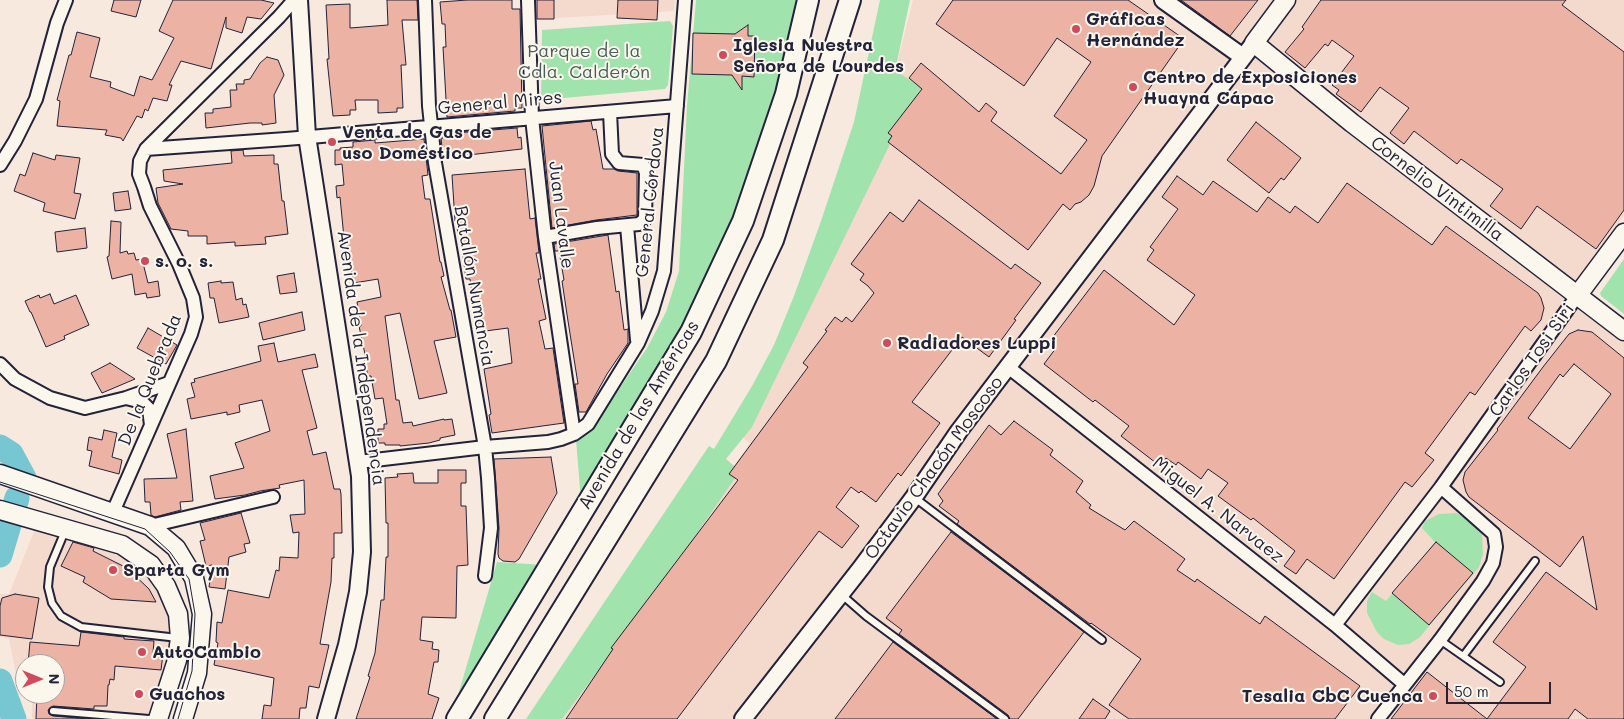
<!DOCTYPE html>
<html>
<head>
<meta charset="utf-8">
<style>
  body { margin:0 }
  #map { position:relative; width:1624px; height:719px; overflow:hidden; background:#f8e9de; font-family:Mali,sans-serif }
  canvas { display:block }
  .north { position:absolute; left:15px; top:654px; width:50px; height:50px; box-sizing:border-box; background:#fbf7ec; border:1px solid #a4a2a5; border-radius:50%; rotate:90deg; font-size:14px; font-weight:700; line-height:20px; text-align:center; color:#22223b }
  .north::after { content:''; display:block; margin:auto; width:18px; height:22px; background:#d1495b; clip-path:polygon(50% 0,100% 100%,50% 72%,0 100%) }
  .scale { position:absolute; left:1446px; top:682px; width:105px; height:22px; box-sizing:border-box; border:2px solid #22223b; border-top:0; padding-left:6px; font-size:15px; line-height:18px; white-space:nowrap; color:#22223b; -webkit-text-stroke:4px #fbf7ec; paint-order:stroke }
</style>
</head>
<body>
<div id="map">
<canvas width="1624" height="719"></canvas>
<div class="north">N</div>
<div class="scale">50 m</div>
</div>
<script>
const context = document.querySelector('canvas').getContext('2d');
context.lineJoin = 'round';
function fill(path, color) { context.fillStyle = color; context.fill(path, 'evenodd'); }
const poly = rows => new Path2D(rows.map(r => 'M' + r).join(''));
function strokePath(path, color, width, dash) { context.strokeStyle = color; context.lineWidth = width; context.lineCap = dash ? 'butt' : 'round'; context.setLineDash(dash || []); context.stroke(path); }
function label(font, color, halo, rows, align = 'center') {
  context.font = font + ' Mali,sans-serif'; context.lineWidth = 4; context.setLineDash([]); context.textBaseline = 'middle'; context.strokeStyle = halo; context.fillStyle = color; for (const [text, x, y, turn = 0] of rows) {
    context.save(); context.translate(x, y); context.rotate((+turn || 0) * Math.PI / 180); context.textAlign = isNaN(turn) ? turn : align; if (halo) context.strokeText(text, 0, 0); context.fillText(text, 0, 0); context.restore();
  }
}
fill(poly([
  [538,0,675,0,674,11,541,19],
  [913,0,1624,0,1624,216,1577,280,1576,284,1624,322,1624,719,558,719,750,443,735,432,895,71],
  [35,529,126,555,140,566,159,593,166,606,170,623,168,655,149,719,32,719,32,694,55,694,55,664,25,664,25,685,17,679,9,639,0,637,0,594,9,594]
]), '#f4d9cd');
fill(poly([
  [696,0,797,0,779,94,737,219,687,331,581,502,576,439,592,429,647,348,666,312,679,271,687,106],
  [880,0,910,0,895,71,922,87,891,142,752,427,726,459,740,471,653,597,562,719,526,719,709,446,714,449,752,386,774,345,794,296,821,221,854,122],
  [670,21,673,26,668,85,665,89,541,100,542,30],
  [1624,259,1624,314,1601,296,1600,293],
  [1456,513,1469,520,1482,534,1483,554,1479,567,1419,638,1409,644,1398,645,1384,639,1377,632,1367,613,1367,601,1372,592,1386,601,1435,542,1422,528,1425,521,1439,514],
  [497,562,545,565,451,719]
]), '#a1e3ad');
strokePath(poly([
  [0,447,11,454,24,478,23,480],
  [0,555,17,498],
  [0,681,14,719]
]), '#77c7d2', 25);
const building = poly([
  [114,0,141,0,136,17,111,11,114,0],
  [173,0,261,0,274,3,261,19,247,17,242,33,226,28,226,17,211,69,181,61,169,85,172,85,167,101,153,98,148,111,145,109,142,118,137,116,123,141,121,138,105,135,107,130,57,126,60,101,57,100,69,55,71,55,77,32,100,38,90,77,111,82,110,87,134,96,140,76,152,80,174,38,159,31,173,0],
  [387,0,417,0,418,20,402,20,406,65,401,65,403,108,397,108,397,112,378,113,378,100,355,100,356,110,350,110,350,115,333,116,327,59,329,59,326,5,350,4,350,28,388,25,387,0],
  [467,0,512,0,512,9,520,9,522,108,515,108,515,111,447,117,443,47,446,47,445,24,442,24,440,2,467,0],
  [537,0,554,0,554,19,537,19,537,0],
  [618,0,658,0,657,20,617,18,618,0],
  [953,0,1128,0,1184,39,1102,156,1094,186,1089,195,1081,202,1075,204,1070,210,1063,204,1028,250,888,142,892,136,888,133,922,89,909,78,921,63,979,112,986,103,997,112,991,121,1061,174,1087,140,1054,116,1091,62,1057,38,1024,86,936,24,953,0],
  [1181,0,1258,0,1230,36,1181,0],
  [1321,0,1566,0,1562,5,1624,52,1624,210,1596,249,1537,206,1521,229,1490,206,1503,189,1461,159,1457,164,1414,131,1404,144,1390,133,1409,108,1380,87,1361,112,1336,94,1339,90,1332,85,1354,56,1332,40,1328,46,1325,44,1305,68,1285,52,1304,29,1302,27,1321,0],
  [748,25,748,36,755,36,754,77,742,76,742,90,732,75,692,74,693,33,735,34,748,25],
  [267,57,278,60,284,75,274,95,276,123,262,125,262,123,250,123,206,128,205,113,213,113,213,109,231,107,230,90,237,90,236,84,244,84,244,80,250,79,260,63,267,57],
  [591,121,593,130,596,129,603,169,614,169,618,171,637,173,637,215,596,220,552,228,542,126,591,121],
  [1256,122,1301,158,1284,180,1281,178,1269,193,1227,160,1256,122],
  [517,128,518,138,521,137,522,149,450,157,450,156,443,157,441,138,443,138,443,134,517,128],
  [424,139,428,175,422,176,425,199,430,199,440,262,441,262,444,276,441,277,450,310,451,310,456,337,434,341,447,393,419,399,400,313,385,316,396,400,399,400,403,423,412,422,413,426,444,419,444,420,452,419,455,435,440,438,440,440,429,443,400,446,400,445,385,445,385,443,378,443,378,429,384,429,384,424,387,424,383,398,375,399,371,376,368,376,364,359,366,359,359,326,361,326,357,302,381,297,378,279,354,283,344,238,340,197,337,198,336,186,344,185,342,164,335,165,335,150,340,150,340,148,353,147,353,142,375,140,375,143,424,139],
  [243,150,244,156,274,155,274,164,278,164,282,201,284,201,288,234,265,237,266,244,235,246,235,242,207,244,207,236,188,236,188,231,171,229,158,203,156,188,183,184,164,181,163,170,232,163,231,151,243,150],
  [33,153,55,160,56,155,80,158,74,193,81,194,75,219,43,211,45,203,14,191,20,174,25,176,33,153],
  [525,169,530,219,535,218,539,253,536,253,541,279,538,279,546,319,539,321,545,349,553,348,564,423,492,433,489,415,491,414,484,369,512,363,508,328,478,332,470,279,466,279,460,233,458,233,456,221,455,221,452,175,525,169],
  [1177,176,1203,195,1213,181,1257,212,1268,197,1290,213,1295,206,1318,223,1347,183,1432,245,1446,226,1538,293,1541,298,1544,308,1541,320,1531,331,1525,326,1475,395,1470,392,1425,453,1434,460,1412,487,1405,482,1334,579,1307,559,1296,574,1284,566,1295,551,1253,518,1251,520,1218,496,1228,483,1208,469,1201,479,1178,462,1176,465,1166,458,1160,466,1121,436,1129,426,1095,400,1093,402,1044,364,1056,348,1049,342,1104,270,1174,325,1195,295,1147,260,1154,250,1150,247,1178,209,1162,197,1177,176],
  [128,191,131,209,115,211,113,193,128,191],
  [919,200,1011,269,1015,264,1041,283,1014,319,1016,320,989,357,962,337,912,402,940,423,901,476,898,473,876,502,861,491,859,493,851,487,836,507,859,526,842,548,819,531,677,719,566,719,613,649,611,648,738,480,729,474,808,367,803,363,827,331,825,330,835,317,842,322,846,317,852,322,874,293,868,286,860,280,864,274,851,264,890,212,903,222,919,200],
  [111,221,121,222,120,253,127,251,128,254,134,253,136,260,142,259,148,283,158,281,160,296,147,298,146,293,135,295,132,274,112,279,107,257,109,256,111,221],
  [85,228,87,248,57,252,55,232,85,228],
  [608,235,616,292,619,291,624,330,628,329,628,343,607,374,586,412,579,412,575,384,578,384,568,321,562,281,564,280,559,251,555,251,554,244,608,235],
  [294,273,297,292,280,294,277,276,294,273],
  [221,281,221,283,233,282,236,300,242,298,243,305,246,304,249,317,219,323,214,298,210,298,208,283,221,281],
  [50,294,54,304,76,295,89,325,64,336,65,339,46,347,31,312,30,312,25,301,39,295,40,298,50,294],
  [302,312,305,330,263,340,259,323,302,312],
  [148,328,177,345,166,364,137,348,148,328],
  [1578,330,1592,332,1624,358,1624,719,1588,719,1575,709,1568,719,1391,719,1427,672,1487,719,1526,667,1493,642,1546,572,1597,610,1583,536,1560,567,1469,497,1466,492,1463,480,1465,472,1498,430,1497,429,1543,367,1569,334,1578,330],
  [1574,364,1611,394,1570,449,1528,418,1560,374,1563,377,1574,364],
  [274,343,278,362,315,354,318,367,302,370,317,428,307,431,313,455,326,452,334,489,340,489,341,494,342,533,334,533,334,558,332,558,331,582,320,644,329,645,319,688,309,686,306,708,300,708,299,719,262,719,264,705,271,706,274,678,214,665,218,643,216,642,217,622,222,623,228,590,269,598,276,570,279,571,280,557,298,558,299,532,293,533,290,515,305,514,304,480,279,485,280,488,260,491,245,495,215,499,210,476,244,468,235,443,270,431,262,400,239,405,240,412,227,415,227,412,191,419,187,399,195,397,191,383,195,382,194,379,261,361,258,346,274,343],
  [110,363,135,379,102,393,91,373,110,363],
  [1014,421,1053,450,1050,455,1083,481,1076,492,1091,505,1089,508,1125,530,1134,521,1185,559,1177,570,1195,582,1197,579,1260,624,1265,616,1360,686,1335,719,1129,719,1109,705,1141,659,1091,623,1090,624,957,524,959,521,939,506,943,501,938,494,989,425,1001,435,1014,421],
  [186,429,193,501,180,502,181,510,155,517,151,515,150,502,145,502,144,479,177,478,167,434,186,429],
  [104,430,117,433,112,457,122,460,119,474,89,466,92,451,87,450,89,437,102,440,104,430],
  [551,457,557,493,519,559,515,562,503,561,499,558,498,554,499,528,494,459,551,457],
  [438,470,466,470,466,483,461,483,461,506,466,506,468,565,457,566,456,618,422,617,420,640,433,642,432,649,439,650,438,662,434,662,428,694,439,698,432,719,356,719,370,677,368,676,375,653,381,600,384,600,386,557,388,557,388,523,386,523,385,478,398,477,397,474,413,473,414,483,438,483,438,470],
  [241,513,250,543,244,544,246,552,229,557,225,589,209,587,212,565,206,566,200,541,205,540,200,523,241,513],
  [951,532,1084,632,1018,719,1010,719,1008,715,899,634,902,630,886,618,951,532],
  [73,542,94,548,93,551,127,568,149,589,156,602,111,599,83,582,85,577,61,566,73,542],
  [1436,542,1473,573,1429,625,1392,593,1436,542],
  [15,594,39,598,32,639,0,635,0,606,2,598,15,594],
  [81,632,124,637,124,639,154,641,153,653,163,654,161,670,115,666,114,680,110,679,109,685,108,685,107,706,94,706,94,709,53,706,48,710,49,714,53,716,89,719,36,719,37,694,55,694,55,664,28,664,30,642,79,646,81,632],
  [893,642,997,719,835,719,893,642],
  [1093,699,1110,711,1105,719,1079,719,1093,699]
]);
fill(building, '#ecb3a4');
strokePath(building, '#22223b', 1);
const service = poly([
  [915,498,1102,640],
  [65,531,50,567,48,587,52,603,61,616,81,627,178,638],
  [842,595,866,616,1005,719],
  [1440,640,1500,682],
  [1464,655,1535,561],
  [53,711,149,719,157,718]
]);
const minor = poly([
  [425,0,429,106,435,163,485,447,488,478,491,528,485,576],
  [528,0,532,118,545,237,574,434],
  [146,149,286,139,677,106],
  [0,165,15,141,36,99,57,23,66,0],
  [627,226,637,340],
  [545,237,597,228,639,224,645,219,646,173,643,165,619,163,612,154,610,112],
  [0,364,15,379,50,398,85,408,126,398,169,383],
  [1008,367,1335,625,1404,684],
  [126,398,142,402,149,409,151,425],
  [358,462,485,447,548,442,561,439,574,434,588,424,638,343,652,311,664,271,685,0],
  [113,512,191,334,196,317,193,298,179,264,150,206,144,187,139,174,140,161,146,149,279,17,294,0],
  [150,526,273,497],
  [1335,625,1441,487,1577,296],
  [1378,719,1440,640,1483,581,1493,563,1496,547,1494,534,1441,487]
]);
const tertiary = poly([
  [299,0,307,136,360,476,362,552,358,592,347,645,326,719],
  [1163,0,1243,57],
  [743,719,861,568,914,497,959,431,1254,43]
]);
const secondary = poly([
  [1286,0,1254,43,1352,123,1624,331],
  [1577,296,1624,233],
  [0,474,150,526,176,548,194,578,202,614,197,673,183,719],
  [0,510,122,545,151,565,166,586,178,614,180,638,177,660,158,719]
]);
const primary = poly([
  [457,719,691,332,743,221,786,94,808,0],
  [495,719,716,361,773,240,850,0]
]);
strokePath(service, '#22223b', 10);
strokePath(minor, '#22223b', 16);
strokePath(tertiary, '#22223b', 20);
strokePath(secondary, '#22223b', 21);
strokePath(primary, '#22223b', 24);
strokePath(service, '#fbf7ec', 6);
strokePath(minor, '#fbf7ec', 12);
strokePath(tertiary, '#fbf7ec', 16);
strokePath(secondary, '#fbf7ec', 18);
strokePath(primary, '#fbf7ec', 20);
strokePath(poly([
  [0,482,145,529,170,552,189,579,195,614,192,671,178,719]
]), '#22223b', 1);
for (const [x, y, r, color] of [
  [1076,29,5,"#d1495b"],
  [723,55,5,"#d1495b"],
  [1133,87,5,"#d1495b"],
  [332,142,5,"#d1495b"],
  [145,261,5,"#d1495b"],
  [887,343,5,"#d1495b"],
  [113,570,5,"#d1495b"],
  [142,652,5,"#d1495b"],
  [139,694,5,"#d1495b"],
  [1433,696,5,"#d1495b"]
]) { const dot = new Path2D(); dot.arc(x, y, r, 0, 2 * Math.PI); context.fillStyle = color; context.fill(dot); strokePath(dot, '#fbf7ec', 2); }
label('bold 18px', '#22223b', '#fbf7ec', [
  ["Gráficas",1086,19],
  ["Hernández",1086,40],
  ["Iglesia Nuestra",733,45],
  ["Señora de Lourdes",733,66],
  ["Centro de Exposiciones",1143,77],
  ["Huayna Cápac",1143,98],
  ["Venta de Gas de",342,132],
  ["uso Doméstico",342,153],
  ["s. o. s.",155,261],
  ["Radiadores Luppi",897,343],
  ["Sparta Gym",123,570],
  ["AutoCambio",152,652],
  ["Guachos",149,694],
  ["Tesalia CbC Cuenca",1423,696,"right"]
], 'left');
label('18px', '#485c5d', '#fbf7ec', [
  ["Parque de la",584,51],
  ["Cdla. Calderón",584,72]
]);
label('18px', '#22223b', '#fbf7ec', [
  ["General Mires",500,103,-5],
  ["Cornelio Vintimilla",1437,189,37],
  ["General Córdova",650,202,-84],
  ["Juan Lavalle",561,215,83],
  ["Batallón Numancia",474,286,80],
  ["Avenida de la Independencia",361,358,82],
  ["Carlos Tosi Siri",1532,360,-55],
  ["De la Quebrada",150,380,-68],
  ["Avenida de las Américas",639,415,-59],
  ["Octavio Chacón Moscoso",934,468,-54],
  ["Miguel A. Narvaez",1218,510,38]
]);
</script>
</body>
</html>
